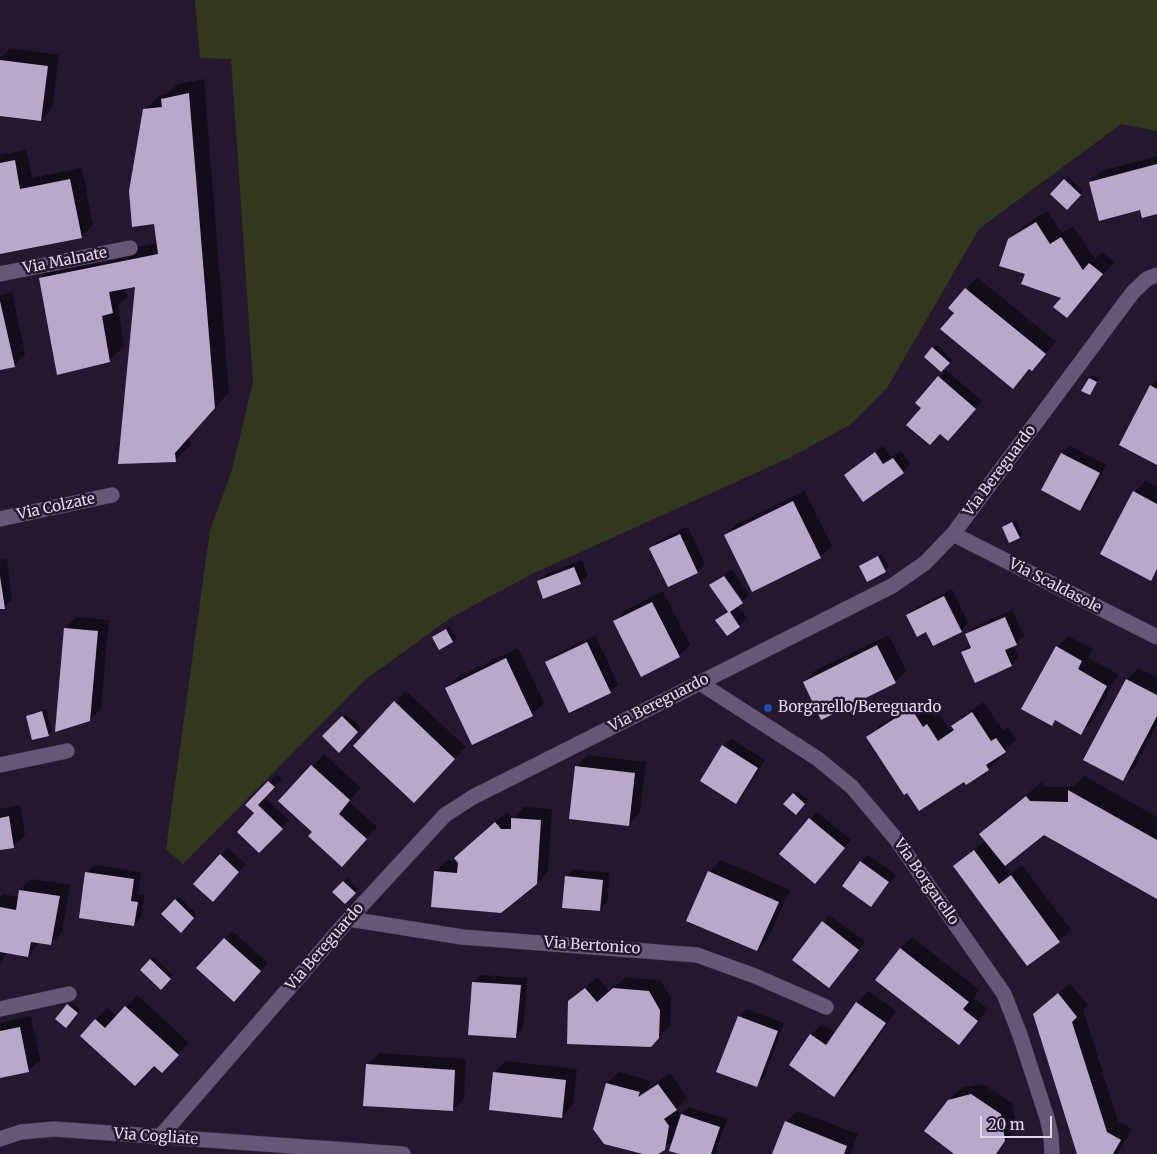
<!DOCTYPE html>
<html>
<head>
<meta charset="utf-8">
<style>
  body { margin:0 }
  #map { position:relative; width:1157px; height:1154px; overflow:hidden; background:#241730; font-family:Merriweather,serif }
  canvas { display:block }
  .scale { position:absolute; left:980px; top:1116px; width:72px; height:22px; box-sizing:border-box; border:2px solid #e1d9ea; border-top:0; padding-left:6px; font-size:15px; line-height:18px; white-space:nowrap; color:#e1d9ea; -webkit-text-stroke:4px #241730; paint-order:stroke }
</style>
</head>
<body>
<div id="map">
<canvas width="1157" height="1154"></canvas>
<div class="scale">20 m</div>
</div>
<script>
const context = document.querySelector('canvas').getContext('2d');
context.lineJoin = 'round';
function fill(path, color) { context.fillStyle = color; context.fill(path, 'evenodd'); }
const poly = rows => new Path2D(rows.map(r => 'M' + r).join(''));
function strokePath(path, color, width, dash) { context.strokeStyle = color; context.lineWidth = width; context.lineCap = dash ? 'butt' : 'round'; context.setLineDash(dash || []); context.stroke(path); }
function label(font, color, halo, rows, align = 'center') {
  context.font = font + ' Merriweather,serif'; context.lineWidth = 5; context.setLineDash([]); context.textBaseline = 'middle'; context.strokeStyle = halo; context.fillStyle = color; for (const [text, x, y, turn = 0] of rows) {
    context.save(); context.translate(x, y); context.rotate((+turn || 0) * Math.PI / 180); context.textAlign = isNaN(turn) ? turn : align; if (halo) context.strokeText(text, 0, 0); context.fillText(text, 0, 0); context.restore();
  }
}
fill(poly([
  [195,0,1157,0,1157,131,1121,124,979,229,887,388,850,425,789,458,532,574,452,617,366,679,183,864,166,849,210,530,232,470,253,382,231,59,200,58]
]), '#31381c');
fill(poly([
  [10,48,59,55,52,108,41,120,0,115,0,58],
  [204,79,229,392,190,437,191,445,175,460,136,285,125,287,127,297,118,306,124,346,109,361,40,278,56,263,158,243,144,110,160,95,168,93,178,84],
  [26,150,32,178,82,168,93,225,82,236,0,252,0,155],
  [1157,156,1157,212,1141,208,1090,182,1102,171],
  [1068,177,1083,191,1067,208,1052,194],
  [1047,211,1062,233,1073,226,1095,259,1102,252,1114,262,1067,317,1064,297,1026,274,1009,240,1021,228],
  [977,277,1056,342,1013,387,956,313,966,289],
  [12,292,25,354,14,366,0,368,0,295],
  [936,345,952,359,941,371,926,357],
  [946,370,982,401,956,432,923,408,939,377],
  [1093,375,1099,378,1090,394,1090,378],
  [1157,380,1157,463,1151,386],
  [883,446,891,458,901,451,910,464,903,472,845,475],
  [1070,446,1106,465,1088,502,1080,509,1043,490,1062,454],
  [1146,481,1157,487,1157,573,1150,580,1134,492],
  [805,491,832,546,820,557,726,535,737,524],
  [1016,520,1022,534,1019,537,1003,527],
  [688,527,705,564,698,572,668,585,651,548,658,541],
  [882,554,889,567,868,580,860,566],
  [7,558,12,600,4,608,0,608,0,559],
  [582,560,588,575,580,583,538,582,546,574],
  [732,569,749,595,743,601,724,574],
  [722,576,741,603,738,605,747,619,727,634,717,620,728,610,711,586],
  [952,589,968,623,961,631,927,631,907,615,915,608],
  [663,591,690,645,679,656,615,622,626,610],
  [1012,610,1024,636,1013,645,1019,657,1011,665,962,652,970,645,967,635,974,627],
  [76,617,109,620,101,708,90,720,65,629],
  [450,626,456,638,452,641,433,637],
  [595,635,618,684,610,692,547,663,554,655],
  [889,635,906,671,895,682,804,682,816,670],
  [1068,636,1093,649,1088,658,1118,674,1092,722,1080,733,1056,720,1052,724,1057,647],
  [518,648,544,703,532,715,446,688,458,677],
  [1138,668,1157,678,1157,724,1134,768,1123,779,1127,680],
  [406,691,466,747,425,789,395,702],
  [923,698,935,717,939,714,950,730,964,715,984,702,1003,731,1008,727,1016,740,998,755,1000,758,988,769,964,780,868,738,879,726],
  [46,709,52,731,48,735,27,716,31,713],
  [346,714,361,728,339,751,324,736],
  [731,739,765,760,743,795,736,802,723,746],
  [324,754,361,788,349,802,377,827,353,854,313,831,280,801],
  [588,755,646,762,640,813,628,825,576,767],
  [277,774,282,779,264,797,289,820,259,851,256,813,247,805],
  [1084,776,1157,817,1157,898,1043,834,1004,865,1011,874,1022,865,1071,930,1059,941,955,866,986,840,981,834,996,819,1042,782,1045,787,1073,787],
  [797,791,808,800,796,813,785,804],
  [20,805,25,835,13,847,0,849,0,809],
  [524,807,552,809,548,871,537,883,435,872,447,860,458,861,467,847,507,812,513,819],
  [817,812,851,840,822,875,810,819],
  [228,848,246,864,220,892,220,855],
  [868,855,896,875,871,906,861,862],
  [721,860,790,890,768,938,757,950,688,920,709,872],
  [94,865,141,872,138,894,145,895,141,917,134,925,87,873],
  [574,869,610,873,607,902,600,910,566,877],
  [347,878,358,889,345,902,334,892],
  [31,879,70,885,62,932,51,944,40,942,28,955,7,952,0,963,0,897,3,894,19,897,20,890],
  [179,897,197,914,181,931,163,914],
  [830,915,865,942,829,987,823,922],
  [232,931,268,963,241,993,198,968],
  [912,937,979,990,973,998,988,1009,959,1044,901,948],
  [154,957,173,975,161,988,142,970],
  [481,975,527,978,523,1029,516,1037,473,982],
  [597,977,609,991,625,978,660,980,671,998,670,1026,650,1046,570,1002],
  [1070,983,1088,1005,1083,1010,1118,1121,1132,1129,1117,1154,1078,1154,1034,1014],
  [868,991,896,1011,846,1084,834,1095,811,1035,822,1024,836,1033,857,1003],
  [137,995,189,1043,173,1060,155,1065,81,1036,107,1008,117,1017],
  [71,1002,80,1009,70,1023,68,1005],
  [746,1009,784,1023,764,1078,756,1085,739,1016],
  [31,1016,40,1060,28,1071,0,1077,0,1023],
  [379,1053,466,1059,464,1099,452,1110,367,1065],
  [505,1061,577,1069,573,1105,562,1116,494,1073],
  [619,1072,651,1081,648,1088,670,1073,687,1098,676,1109,681,1115,689,1107,727,1119,715,1154,683,1154,674,1140,656,1154,648,1154,594,1128,607,1083],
  [983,1084,1012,1103,1016,1128,997,1154,957,1154,949,1100,961,1088],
  [797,1111,858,1134,850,1154,773,1154,786,1122]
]), '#0007');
fill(poly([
  [0,60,48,66,41,121,0,116],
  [189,93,215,408,175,453,176,462,118,464,135,287,109,292,113,313,102,316,110,362,57,375,39,278,158,254,154,224,132,227,129,191,143,109,162,107,161,99],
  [15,160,20,189,70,179,82,238,0,254,0,163],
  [1157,164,1157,214,1142,218,1140,210,1099,221,1089,182],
  [1064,179,1081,195,1067,210,1050,194],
  [1036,222,1050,244,1061,237,1083,270,1089,263,1103,274,1067,318,1053,307,1061,298,1021,284,1025,274,999,266,1008,239],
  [965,288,1046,354,1032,371,1029,369,1013,389,940,329,954,313,948,308],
  [0,301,15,367,0,370],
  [932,347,950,363,941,372,924,357],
  [938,376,976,409,948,441,940,434,930,445,906,425,921,408,915,403],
  [1089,378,1097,382,1090,395,1081,391],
  [1150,385,1157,389,1157,465,1119,445],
  [875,452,883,464,893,458,904,473,863,502,844,475],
  [1061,453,1100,473,1080,511,1041,490],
  [1133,491,1157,504,1157,569,1151,581,1100,554],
  [793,501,821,558,752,592,724,535],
  [1012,522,1020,538,1009,543,1002,527],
  [680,534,698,573,668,587,649,548],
  [878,556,886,572,867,582,859,566],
  [574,567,581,584,543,599,537,581],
  [0,576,5,609,0,609],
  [724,576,743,603,730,612,740,627,727,636,715,620,728,612,709,585],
  [944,596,962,632,933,646,926,632,917,637,906,615],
  [652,602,680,657,641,677,613,621],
  [1005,617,1017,645,1005,650,1012,666,975,683,961,652,971,648,965,634],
  [64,628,98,631,90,721,55,732],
  [446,629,453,642,439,650,432,637],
  [587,642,611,693,569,713,545,662],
  [877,645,896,683,821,720,803,682],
  [1056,646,1082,661,1078,669,1107,686,1081,735,1055,720,1052,726,1021,709],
  [506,658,533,716,472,745,445,688],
  [1126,679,1157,695,1157,716,1123,781,1083,760],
  [394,701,455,759,414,803,353,746],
  [911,708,923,727,927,724,938,741,954,730,951,726,972,712,991,741,996,738,1006,752,986,765,989,770,966,785,964,782,919,811,907,793,904,795,866,737],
  [42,711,49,736,32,740,26,716],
  [342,716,358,732,339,753,322,736],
  [722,745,758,768,736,804,700,781],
  [311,765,350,800,339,814,367,839,342,867,308,836,312,832,278,801],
  [575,766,635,773,629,826,569,819],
  [268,781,275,787,258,805,283,829,259,853,237,832,254,813,245,805],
  [1068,790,1157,840,1157,899,1044,835,1005,866,979,834,1026,796,1030,801,1068,802],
  [793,793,805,804,796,815,783,804],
  [9,816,14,848,0,850,0,818],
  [511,818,541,820,537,884,501,913,431,907,434,871,457,873,458,863,454,858,495,822,501,829,511,829],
  [809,818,845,848,815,884,779,854],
  [974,850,999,884,1011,875,1060,942,1027,966,953,866],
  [220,854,239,872,213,902,193,884],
  [860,861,889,882,871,907,842,886],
  [708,871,779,902,757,951,686,921],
  [85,872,134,879,131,901,138,902,134,926,79,918],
  [565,876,603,880,600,911,562,908],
  [343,881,356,893,345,904,332,892],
  [19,890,60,896,51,945,31,942,28,957,0,952,0,907,16,910],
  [175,899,194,918,181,933,161,914],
  [822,921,859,950,829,988,792,960],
  [224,938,261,971,234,1002,196,968],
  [900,948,969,1002,963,1009,978,1021,959,1045,875,980],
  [150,959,171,979,161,990,140,970],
  [472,982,521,985,516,1038,468,1035],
  [585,988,597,1002,613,988,649,991,660,1010,659,1038,651,1047,567,1044,568,1001],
  [1058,993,1077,1017,1072,1022,1107,1132,1121,1140,1113,1154,1077,1154,1033,1014],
  [856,1002,886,1023,834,1097,789,1065,810,1034,826,1045],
  [67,1004,78,1013,66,1028,55,1019],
  [125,1006,179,1055,162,1073,154,1066,135,1086,80,1036,95,1019,105,1028],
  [738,1016,778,1031,757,1087,716,1072],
  [20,1027,29,1072,0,1078,0,1031],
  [366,1064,455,1070,453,1111,363,1106],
  [493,1072,566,1080,562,1118,489,1110],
  [606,1083,640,1092,638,1097,658,1084,677,1110,664,1119,669,1126,665,1150,658,1154,643,1154,604,1144,593,1129],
  [971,1094,1001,1114,1005,1141,996,1154,954,1154,924,1131,948,1100],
  [681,1114,720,1127,711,1154,679,1154,669,1151],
  [785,1121,847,1146,844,1154,772,1154]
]), '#b8a9ca');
const street = poly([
  [0,274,130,248],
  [0,519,112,495],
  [953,534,1157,637],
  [700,683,818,759,852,787,896,839,1004,994,1020,1035,1047,1118,1051,1135,1052,1154],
  [0,765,67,751],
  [349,919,462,937,697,955,755,976,826,1007],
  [0,1009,69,994],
  [159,1138,349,919,445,815,473,797,892,586,925,563,953,534,1133,292,1147,279,1157,275],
  [0,1139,21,1132,54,1129,403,1154]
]);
strokePath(street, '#3c3246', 16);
strokePath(street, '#655775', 15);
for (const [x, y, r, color] of [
  [768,708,5,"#1a4fb4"]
]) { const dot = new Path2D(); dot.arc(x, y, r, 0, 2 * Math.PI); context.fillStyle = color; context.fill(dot); strokePath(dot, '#241730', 2); }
label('15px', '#e1d9ea', '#241730', [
  ["Via Malnate",65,261,-11],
  ["Via Bereguardo",1000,471,-53],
  ["Via Colzate",56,507,-12],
  ["Via Scaldasole",1055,586,27],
  ["Via Bereguardo",659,703,-27],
  ["Via Borgarello",926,882,55],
  ["Via Bertonico",592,946,4],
  ["Via Bereguardo",325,947,-49],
  ["Via Cogliate",156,1137,4]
]);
label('15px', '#e1d9ea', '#241730', [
  ["Borgarello/Bereguardo",778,708]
], 'left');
</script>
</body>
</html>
